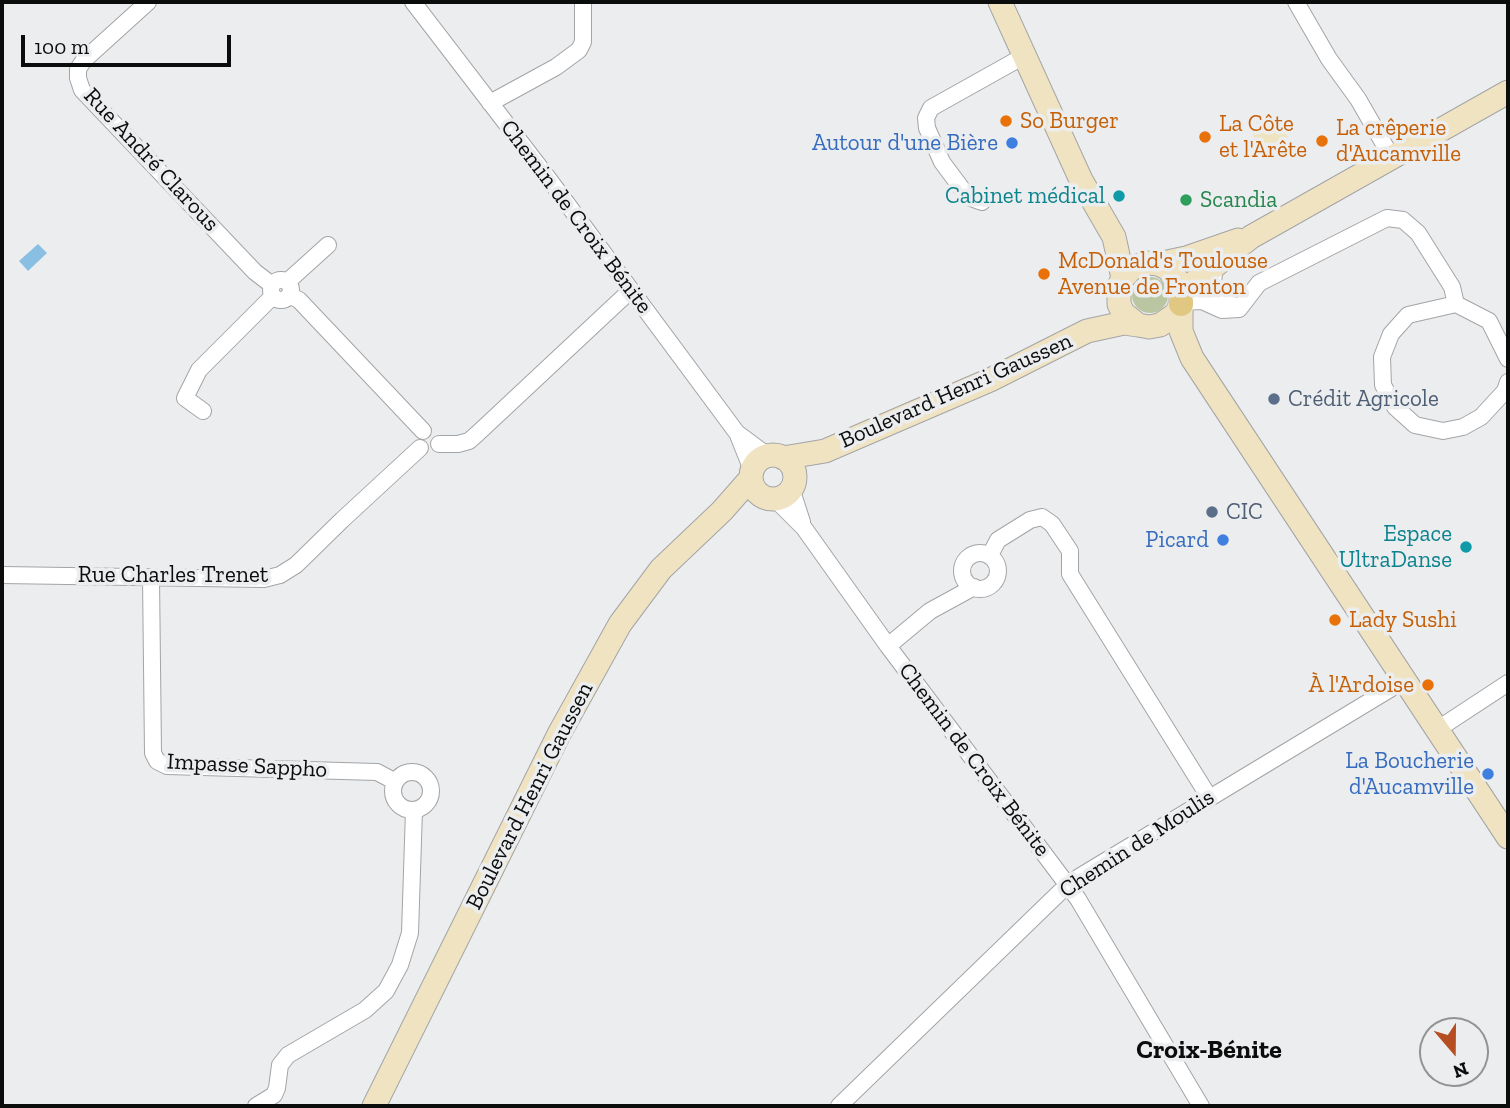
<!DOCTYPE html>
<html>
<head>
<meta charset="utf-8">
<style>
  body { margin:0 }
  #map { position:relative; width:1510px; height:1108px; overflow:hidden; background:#ecedef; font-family:"Zilla Slab",serif }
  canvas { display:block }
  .frame { position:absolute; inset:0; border:4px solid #0b0c0c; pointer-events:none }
  .north { position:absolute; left:1419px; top:1017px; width:70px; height:70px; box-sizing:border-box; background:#ecedef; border:2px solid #929394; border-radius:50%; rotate:160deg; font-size:19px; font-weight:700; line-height:28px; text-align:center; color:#0b0c0c }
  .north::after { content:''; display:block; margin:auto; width:24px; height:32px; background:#b54f22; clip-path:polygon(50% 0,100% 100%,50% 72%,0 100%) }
  .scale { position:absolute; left:21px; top:35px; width:210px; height:32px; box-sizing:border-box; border:4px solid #0b0c0c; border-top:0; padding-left:9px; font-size:21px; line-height:24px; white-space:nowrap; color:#0b0c0c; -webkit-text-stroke:5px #ecedef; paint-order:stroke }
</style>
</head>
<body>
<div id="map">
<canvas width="1510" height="1108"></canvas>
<div class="frame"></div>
<div class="north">N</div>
<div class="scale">100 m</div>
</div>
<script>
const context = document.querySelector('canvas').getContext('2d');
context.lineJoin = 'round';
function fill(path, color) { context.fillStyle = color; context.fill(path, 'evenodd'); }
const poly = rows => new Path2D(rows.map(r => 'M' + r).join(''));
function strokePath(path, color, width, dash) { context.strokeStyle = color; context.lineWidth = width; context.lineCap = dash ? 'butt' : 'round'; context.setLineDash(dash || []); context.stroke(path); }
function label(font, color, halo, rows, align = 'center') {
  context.font = font + ' "Zilla Slab",serif'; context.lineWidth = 7; context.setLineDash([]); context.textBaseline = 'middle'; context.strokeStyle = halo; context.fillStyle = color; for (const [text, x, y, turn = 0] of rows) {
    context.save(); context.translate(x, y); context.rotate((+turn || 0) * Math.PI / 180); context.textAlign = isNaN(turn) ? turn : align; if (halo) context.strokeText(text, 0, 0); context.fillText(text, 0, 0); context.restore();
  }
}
fill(poly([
  '1132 295a18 18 0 1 1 36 0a18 18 0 1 1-36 0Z'
]), '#bac6a1');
fill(poly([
  [1272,112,1288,137,1263,152,1251,132,1259,127,1256,122]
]), '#eee4bf');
fill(poly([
  [38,244,47,253,28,271,19,261]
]), '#8abfe4');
const street = poly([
  [148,2,84,60,78,69,78,78,82,90,255,272,272,285],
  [413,2,548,178,737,433,768,456],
  [1296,2,1329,59,1358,99,1392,158],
  [490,103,556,67,579,50,583,42,583,2],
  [982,202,968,197,942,162,927,128,926,118,931,108,1024,56],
  [1215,266,1212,289,1216,294,1237,308],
  '271 290a10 10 0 1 1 20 0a10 10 0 1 1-20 0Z',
  [287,282,328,245],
  [289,295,299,300,423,431],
  [1181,302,1202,301,1222,310,1239,309],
  [1456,304,1408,315,1391,334,1382,357,1383,385,1395,407,1415,425,1443,431,1463,427,1481,417,1505,391,1508,382],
  [1239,309,1259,283,1387,218,1403,220,1418,233,1452,287,1456,304,1489,321,1508,359],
  [203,411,185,398,199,370,273,296],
  [738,435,752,470],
  [439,444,458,444,469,441,477,434,631,290],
  [791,488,802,522],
  [775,499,804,528,888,646,1078,899,1201,1106],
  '962 571a18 18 0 1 1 36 0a18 18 0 1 1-36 0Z',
  [990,555,998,540,1030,520,1042,517,1052,524,1070,551,1070,574,1209,797],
  [2,575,264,579,280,575,296,565,342,520,420,448],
  [151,577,153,753,157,761,167,766,377,772,394,781],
  [888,646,930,611,974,587],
  [1438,729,1508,683],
  '393 791a19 19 0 1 1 38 0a19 19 0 1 1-38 0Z',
  [256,1106,274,1095,277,1088,280,1065,288,1055,365,1010,386,991,400,965,410,933,414,810],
  [839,1106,1060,892,1079,877,1405,680]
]);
const secondary = poly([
  [1000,2,1081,180,1114,237,1123,278],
  [1158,264,1186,258,1238,240],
  [1182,292,1251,237,1508,92],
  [1181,304,1181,331,1192,358,1508,837],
  [1181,304,1176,314,1160,325,1149,327,1138,325,1123,313,1119,304,1119,286,1123,278,1133,267,1148,263,1158,264,1167,268,1180,283,1181,302],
  '751 477a22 22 0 1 1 44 0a22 22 0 1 1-44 0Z',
  [783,458,825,451,990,380,1087,331,1124,323,1138,325],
  [374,1106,559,734,620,624,661,569,722,511,751,478]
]);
const primary = poly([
  [1181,304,1181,302]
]);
strokePath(street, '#a3a4a6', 18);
strokePath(secondary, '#a3a4a6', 25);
strokePath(primary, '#c9caca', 27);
strokePath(street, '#fff', 16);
strokePath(secondary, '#f0e3c1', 23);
strokePath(primary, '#e0c883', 24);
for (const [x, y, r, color] of [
  [1006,121,7,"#e8710a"],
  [1205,137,7,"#e8710a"],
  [1322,141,7,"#e8710a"],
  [1012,143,7,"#3f7fe0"],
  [1119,196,7,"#0f9aa8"],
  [1186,200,7,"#2e9e5b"],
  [1044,274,7,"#e8710a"],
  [1274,399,7,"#5c6f8a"],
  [1212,512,7,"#5c6f8a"],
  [1223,540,7,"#3f7fe0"],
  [1466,547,7,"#0f9aa8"],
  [1335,620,7,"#e8710a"],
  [1428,685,7,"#e8710a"],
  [1488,774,7,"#3f7fe0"]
]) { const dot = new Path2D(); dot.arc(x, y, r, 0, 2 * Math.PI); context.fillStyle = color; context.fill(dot); strokePath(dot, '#ecedef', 2.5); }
label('23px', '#c56008', '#ecedef', [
  ["So Burger",1020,121],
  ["La Côte",1219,124],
  ["et l'Arête",1219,150],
  ["La crêperie",1336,128],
  ["d'Aucamville",1336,154],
  ["McDonald's Toulouse",1058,261],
  ["Avenue de Fronton",1058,287],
  ["Lady Sushi",1349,620],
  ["À l'Ardoise",1414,685,"right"]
], 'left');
label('23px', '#366cbe', '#ecedef', [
  ["Autour d'une Bière",998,143],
  ["Picard",1209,540],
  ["La Boucherie",1474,761],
  ["d'Aucamville",1474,787]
], 'right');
label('23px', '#0b0c0c', '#ecedef', [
  ["Rue André Clarous",151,160,47],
  ["Chemin de Croix Bénite",576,217,53],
  ["Boulevard Henri Gaussen",956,391,-24],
  ["Rue Charles Trenet",173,575],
  ["Chemin de Croix Bénite",974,760,53],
  ["Impasse Sappho",247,766,3],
  ["Boulevard Henri Gaussen",530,796,-63],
  ["Chemin de Moulis",1137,844,-33]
]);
label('23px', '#0d838f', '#ecedef', [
  ["Cabinet médical",1105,196],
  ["Espace",1452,534],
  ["UltraDanse",1452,560]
], 'right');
label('23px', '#27864d', '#ecedef', [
  ["Scandia",1200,200]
], 'left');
label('23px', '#4e5e75', '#ecedef', [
  ["Crédit Agricole",1288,399],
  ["CIC",1226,512]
], 'left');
label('bold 26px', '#0b0c0c', '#ecedef', [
  ["Croix-Bénite",1209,1051]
]);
</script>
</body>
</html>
